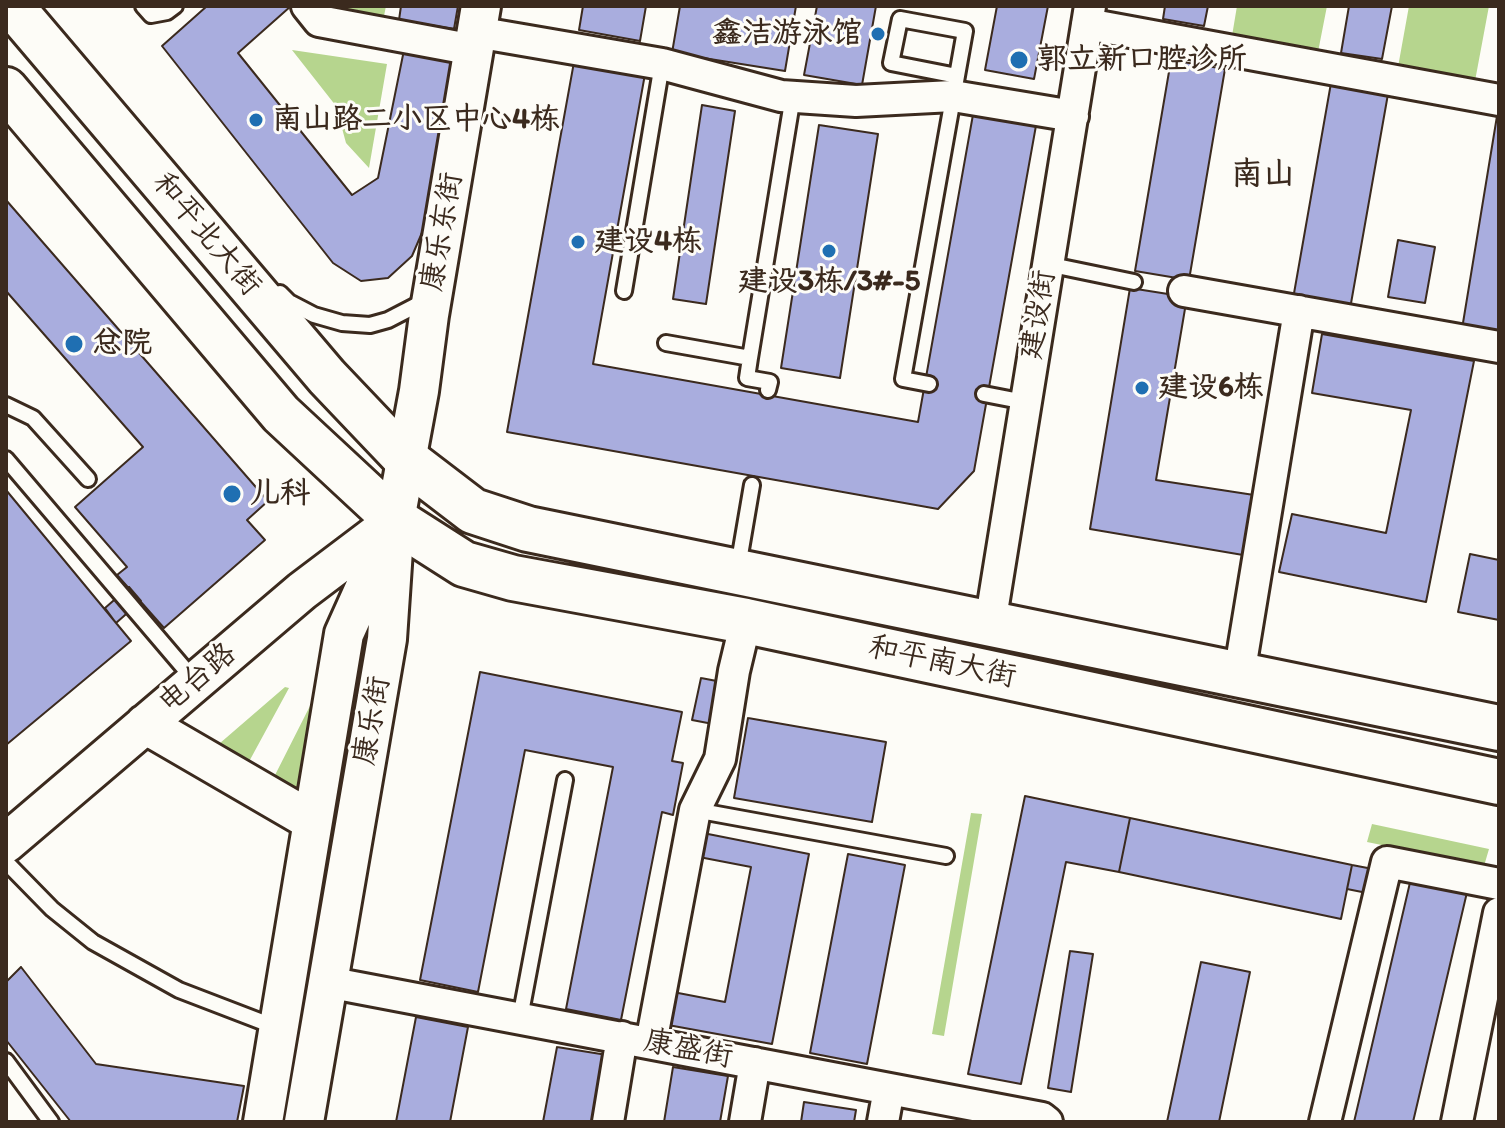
<!DOCTYPE html>
<html>
<head>
<meta charset="utf-8">
<style>
  body { margin:0 }
  #map { position:relative; width:1505px; height:1128px; overflow:hidden; background:#fdfcf7; font-family:Itim,sans-serif }
  canvas { display:block }
  .frame { position:absolute; inset:0; border:8px solid #3b2a1e; pointer-events:none }
</style>
</head>
<body>
<div id="map">
<canvas width="1505" height="1128"></canvas>
<div class="frame"></div>
</div>
<script>
const context = document.querySelector('canvas').getContext('2d');
context.lineJoin = 'round';
function fill(path, color) { context.fillStyle = color; context.fill(path, 'evenodd'); }
const poly = rows => new Path2D(rows.map(r => 'M' + r).join(''));
function strokePath(path, color, width, dash) { context.strokeStyle = color; context.lineWidth = width; context.lineCap = dash ? 'butt' : 'round'; context.setLineDash(dash || []); context.stroke(path); }
function label(font, color, halo, rows, align = 'center') {
  context.font = font + ' Itim,"LXGW WenKai TC",sans-serif'; context.lineWidth = 6; context.setLineDash([]); context.textBaseline = 'middle'; context.strokeStyle = halo; context.fillStyle = color; for (const [text, x, y, turn = 0] of rows) {
    context.save(); context.translate(x, y); context.rotate((+turn || 0) * Math.PI / 180); context.textAlign = isNaN(turn) ? turn : align; if (halo) context.strokeText(text, 0, 0); context.fillText(text, 0, 0); context.restore();
  }
}
fill(poly([
  [323,6,386,6,383,21,327,12],
  [1237,6,1327,6,1318,52,1232,36],
  [1409,6,1489,6,1475,81,1398,67],
  [292,50,387,64,369,168,346,143,336,106],
  [285,687,289,688,245,769,212,750],
  [312,702,315,705,300,799,270,785],
  [971,813,982,814,944,1036,932,1034],
  [1372,824,1489,849,1484,866,1367,842]
]), '#b6d58e');
const building = poly([
  [207,6,291,6,238,53,352,195,378,178,404,50,453,62,427,221,412,256,388,278,361,281,333,263,162,46,207,6],
  [401,6,458,6,454,29,399,20,401,6],
  [583,6,646,6,640,41,579,30,583,6],
  [680,6,796,6,785,71,672,53,680,6],
  [817,6,876,6,862,85,804,75,817,6],
  [997,6,1048,6,1034,79,985,70,997,6],
  [1165,6,1208,6,1204,26,1163,19,1165,6],
  [1349,6,1392,6,1382,59,1341,53,1349,6],
  [1171,60,1225,69,1189,280,1135,271,1171,60],
  [574,62,645,74,593,364,918,422,974,109,1037,120,974,471,938,509,507,432,574,62],
  [1331,83,1388,94,1350,309,1293,299,1331,83],
  [702,105,735,111,706,304,673,299,702,105],
  [1498,110,1499,110,1499,335,1462,329,1498,110],
  [819,125,878,134,840,378,781,368,819,125],
  [6,200,268,501,247,520,265,540,164,628,117,575,127,567,75,507,143,447,6,291,6,200],
  [1398,240,1435,247,1425,303,1388,297,1398,240],
  [1130,288,1187,297,1156,480,1254,495,1243,555,1090,529,1130,288],
  [1322,334,1474,361,1426,602,1279,572,1292,514,1386,533,1411,410,1312,393,1322,334],
  [6,490,131,641,6,745,6,490],
  [1470,554,1499,560,1499,620,1458,612,1470,554],
  [129,587,141,601,116,623,105,608,129,587],
  [480,672,682,712,672,761,683,763,673,815,662,812,621,1020,566,1009,613,767,525,750,478,992,420,980,480,672],
  [701,678,722,682,713,724,692,720,701,678],
  [748,718,886,742,872,822,734,798,748,718],
  [1025,796,1130,818,1119,872,1066,862,1021,1084,968,1074,1025,796],
  [1130,818,1352,865,1341,919,1119,872,1130,818],
  [703,833,809,854,772,1044,668,1025,703,833],
  [848,854,905,865,867,1064,810,1053,848,854],
  [699,857,751,867,725,1002,673,992,699,857],
  [1352,865,1378,870,1372,894,1347,889,1352,865],
  [1412,874,1468,888,1413,1122,1354,1122,1412,874],
  [1070,951,1093,954,1071,1092,1048,1088,1070,951],
  [1201,962,1250,972,1219,1122,1167,1122,1201,962],
  [21,967,96,1064,244,1086,237,1122,71,1122,6,1040,6,982,21,967],
  [416,1017,468,1027,450,1122,396,1122,416,1017],
  [557,1047,607,1055,595,1122,543,1122,557,1047],
  [673,1067,728,1076,720,1122,664,1122,673,1067],
  [804,1102,856,1110,854,1122,801,1122,804,1102]
]);
fill(building, '#a9adde');
strokePath(building, '#3b2a1e', 2);
const service = poly([
  [143,6,151,15,167,12,175,6],
  [1047,264,1134,282],
  [624,291,662,64],
  [280,293,289,302,314,315,342,323,370,325,388,320,417,305,423,298],
  [666,343,750,358,793,96],
  [750,358,747,378,770,382,768,390],
  [929,384,903,379,965,31,900,19,891,63,957,76],
  [984,394,1025,402],
  [6,405,33,418,88,479],
  [6,459,195,681],
  [738,567,752,485],
  [695,810,946,856],
  [6,862,52,909,93,942,179,990,278,1028],
  [520,1018,565,780],
  [6,1061,51,1122]
]);
const minor = poly([
  [307,6,319,21,474,50],
  [1087,24,1499,100],
  [476,32,662,64,781,96,856,101,953,96,1073,116],
  [1184,291,1499,347],
  [990,624,1090,6],
  [1239,675,1299,311],
  [327,982,1042,1118,1047,1122],
  [651,1043,695,810,720,759,734,671,746,621],
  [608,1122,622,1037],
  [745,1122,755,1063],
  [883,1122,889,1089],
  [1325,1122,1387,862,1499,884],
  [1457,1122,1499,913]
]);
const tertiary = poly([
  [145,724,312,821],
  [6,843,302,591,392,523],
  [263,1122,344,634,384,545],
  [304,1122,387,639,395,520,419,391,429,315,481,6]
]);
const secondary = poly([
  [12,6,327,377,405,459],
  [6,89,281,414,395,520]
]);
const primary = poly([
  [405,459,473,511,528,529,1499,728],
  [395,520,464,564,513,578,746,621,1499,782]
]);
strokePath(service, '#3b2a1e', 20);
strokePath(minor, '#3b2a1e', 36);
strokePath(tertiary, '#3b2a1e', 44);
strokePath(secondary, '#3b2a1e', 48);
strokePath(primary, '#3b2a1e', 50);
strokePath(service, '#fdfcf7', 14);
strokePath(minor, '#fdfcf7', 30);
strokePath(tertiary, '#fdfcf7', 38);
strokePath(secondary, '#fdfcf7', 42);
strokePath(primary, '#fdfcf7', 44);
for (const [x, y, r, color] of [
  [878,34,8,"#1f6fb2"],
  [1019,60,10,"#1f6fb2"],
  [256,120,8,"#1f6fb2"],
  [578,242,8,"#1f6fb2"],
  [829,251,8,"#1f6fb2"],
  [74,344,10,"#1f6fb2"],
  [1142,388,8,"#1f6fb2"],
  [232,494,10,"#1f6fb2"]
]) { const dot = new Path2D(); dot.arc(x, y, r, 0, 2 * Math.PI); context.fillStyle = color; context.fill(dot); strokePath(dot, '#fdfcf7', 3); }
label('bold 30px', '#3b2a1e', '#fdfcf7', [
  ["鑫洁游泳馆",862,34,"right"],
  ["郭立新口腔诊所",1037,60],
  ["南山路二小区中心4栋",272,120],
  ["建设4栋",594,242],
  ["建设3栋/3#-5",829,282,"center"],
  ["总院",92,344],
  ["建设6栋",1158,388],
  ["儿科",250,494]
], 'left');
label('30px', '#3b2a1e', '#fdfcf7', [
  ["康乐东街",443,232,-80],
  ["和平北大街",206,235,50],
  ["建设街",1039,315,-81],
  ["和平南大街",942,663,12],
  ["电台路",198,679,-40],
  ["康乐街",373,721,-80],
  ["康盛街",688,1050,11]
]);
label('bold 32px', '#3b2a1e', '#fdfcf7', [
  ["南山",1263,176]
]);
</script>
</body>
</html>
